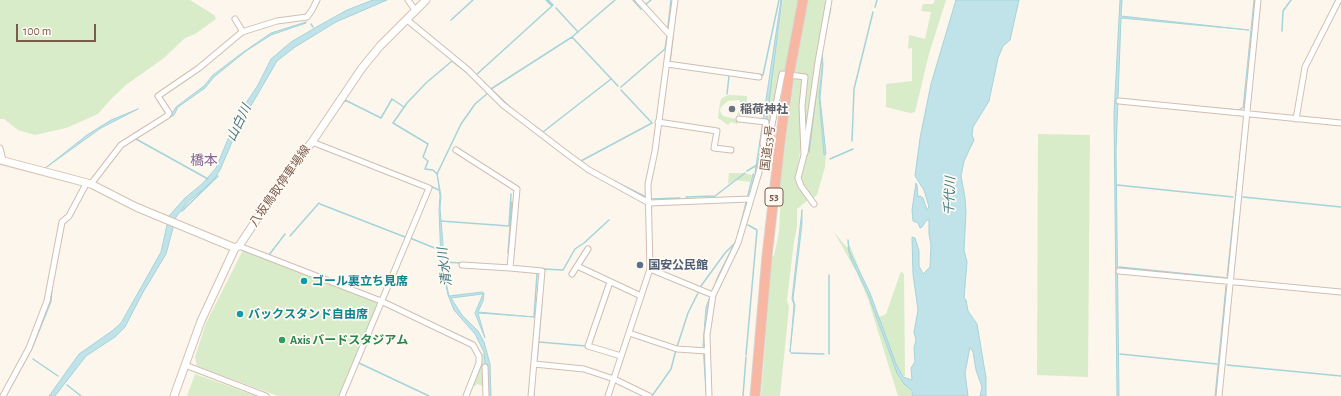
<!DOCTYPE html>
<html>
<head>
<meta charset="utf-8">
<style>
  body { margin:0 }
  #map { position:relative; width:1341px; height:396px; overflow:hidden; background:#fdf6ec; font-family:"Alegreya Sans",sans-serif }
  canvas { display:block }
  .scale { position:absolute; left:16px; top:24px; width:80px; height:18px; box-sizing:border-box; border:2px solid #7a5c4d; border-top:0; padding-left:5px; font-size:12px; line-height:14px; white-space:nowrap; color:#7a5c4d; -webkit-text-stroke:3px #fffaf3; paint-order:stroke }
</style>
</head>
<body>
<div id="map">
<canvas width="1341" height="396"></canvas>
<div class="scale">100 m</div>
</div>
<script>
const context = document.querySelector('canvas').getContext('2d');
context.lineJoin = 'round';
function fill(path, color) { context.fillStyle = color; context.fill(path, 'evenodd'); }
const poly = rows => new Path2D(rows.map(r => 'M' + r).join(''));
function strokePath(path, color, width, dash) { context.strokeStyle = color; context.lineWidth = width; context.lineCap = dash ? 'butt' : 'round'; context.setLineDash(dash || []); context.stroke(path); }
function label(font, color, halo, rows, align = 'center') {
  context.font = font + ' "Alegreya Sans","Noto Sans JP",sans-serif'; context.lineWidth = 3.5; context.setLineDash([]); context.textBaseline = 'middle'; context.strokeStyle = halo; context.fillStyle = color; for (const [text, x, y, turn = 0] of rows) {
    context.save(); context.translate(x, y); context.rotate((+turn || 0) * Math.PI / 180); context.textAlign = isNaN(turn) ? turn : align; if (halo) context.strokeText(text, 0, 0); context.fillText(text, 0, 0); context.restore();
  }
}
fill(poly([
  [0,0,190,0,214,15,216,19,195,34,185,38,164,58,126,85,111,99,98,114,66,128,35,135,18,130,4,119,0,119],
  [783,0,798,0,785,71,781,71,772,120,761,156,765,141,766,121],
  [808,0,825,0,825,10,806,148,804,102,807,75,795,72],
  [935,0,946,0,929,54,915,112,910,113,886,107,886,84,912,81,912,48,908,49,909,35,925,39,931,12,921,11,923,4,933,4],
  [820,53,821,67,819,96,823,145,824,155,826,154,825,167,817,195,812,199,802,184,800,176,810,131],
  [794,78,803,80,802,140,795,181,808,200,797,209,797,227,794,241,787,300,789,307,780,396,761,396,772,255,774,256,779,232,781,195,779,192],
  [729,95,747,96,747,102,741,118,737,114,742,106,739,100,728,101,721,107,720,111,723,116,740,120,737,124,731,122,728,125,718,118,720,102,722,98],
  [1038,134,1090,135,1088,377,1037,375],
  [729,173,744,173,752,175,750,182,735,180,728,184],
  [834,232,843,243,847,247,850,246,879,317,886,314,901,271,904,274,905,376,899,377,911,391,911,396,898,396,868,299,857,273],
  [243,250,377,302,378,304,339,396,278,396,197,366,195,357,206,323],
  [480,353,484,354,485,387,477,384,475,386,472,385,482,360],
  [195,374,256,396,187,396]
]), '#d8ecc9');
const water = poly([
  [373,0,387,0,336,22,295,47,277,61,238,128,220,170,213,181,188,202,176,217,166,254,142,294,125,327,115,337,86,356,55,396,49,396,79,354,112,331,121,323,161,252,169,216,185,198,202,184,216,168,238,115,258,85,271,59,291,42,320,25,347,10,373,0],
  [781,0,782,0,764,141,755,173,781,0],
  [956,0,1019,0,1010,40,1003,46,998,58,989,101,973,127,972,135,974,140,964,161,961,176,965,198,966,212,964,250,967,262,964,298,966,300,968,311,977,324,986,378,986,396,980,396,982,387,976,370,973,352,970,347,965,373,968,396,912,396,912,391,904,384,897,373,868,294,851,259,848,248,870,293,896,364,903,377,912,380,911,368,915,362,914,348,916,340,914,332,918,310,913,274,912,237,915,238,919,251,919,266,923,274,930,267,931,245,929,234,929,219,926,221,922,227,920,228,918,223,913,221,912,210,916,183,917,185,918,197,920,196,923,198,927,210,929,207,924,190,915,176,920,138,931,84,956,0],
  [1120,0,1122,0,1121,16,1249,30,1121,18,1116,151,1119,396,1117,396,1114,114,1120,0],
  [1254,0,1255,0,1245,108,1243,108,1254,0],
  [830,7,831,8,822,51,823,65,820,98,826,154,824,155,819,96,822,68,821,51,830,7],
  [306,22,306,23,271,35,246,51,214,77,205,88,178,107,174,115,135,139,171,115,176,107,204,86,213,75,242,53,271,33,306,22],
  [138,109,101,128,44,169,87,135,111,120,138,109],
  [1244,118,1237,184,1228,276,1227,276,1244,118],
  [437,173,441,196,440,208,443,244,442,264,449,296,482,292,484,293,483,301,478,312,534,317,478,313,485,338,475,313,483,294,451,298,462,315,478,331,484,342,490,364,491,396,488,396,484,352,475,334,454,310,448,295,441,263,439,209,440,196,437,173],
  [753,174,755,175,741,230,711,296,708,307,705,345,708,393,706,393,703,345,706,307,718,276,737,238,753,174],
  [802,210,802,224,793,299,795,305,790,352,794,305,792,299,802,210],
  [1226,286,1221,350,1216,396,1215,396,1226,286],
  [52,291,51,302,32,349,6,396,31,348,50,302,52,291]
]);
fill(water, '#bfe3e8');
strokePath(water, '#a5d3da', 1);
strokePath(poly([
  [548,0,553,5],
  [633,0,641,9],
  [645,5,651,0],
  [875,7,877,0],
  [556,8,578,32],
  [451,20,473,0],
  [311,24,313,27],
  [668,27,671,0],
  [1282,31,1283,11,1291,0],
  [572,37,618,86],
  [673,37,670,62,763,75,779,0],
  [476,75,552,6,546,0],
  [471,76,452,61,426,83,407,103,393,123,428,144,423,157,428,161,425,169,433,170,437,174,461,124,475,104,488,93],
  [621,87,665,49,667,36],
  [491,89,572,37,615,0],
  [492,90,510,107],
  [727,94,729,76],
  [1201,107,1239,110,1242,108],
  [334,115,345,100,381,118,392,99,404,107],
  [522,117,543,132,611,79],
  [136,139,208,179],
  [852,141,854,89,873,12],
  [809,152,817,86],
  [830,159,853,149],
  [581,161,652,123,621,90],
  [377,165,408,177],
  [747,171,757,165],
  [612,180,646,197],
  [1117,185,1233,197],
  [430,186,439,190],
  [686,197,715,196,745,173],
  [1243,197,1341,207],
  [652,199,680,198],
  [320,204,405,237],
  [182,211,218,176],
  [441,221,509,226,511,194],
  [290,236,319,203],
  [410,238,442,251],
  [848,240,849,250],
  [508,253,512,202],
  [271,256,269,255,285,234],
  [442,262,462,263],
  [1119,267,1227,278],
  [544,271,544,269,563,270,575,249,584,243,609,220],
  [701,286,725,253,734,244],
  [534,317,537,274],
  [451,332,471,341],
  [539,342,586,346],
  [677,347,688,313,699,291],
  [791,353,824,354],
  [829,354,829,275],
  [1120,354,1217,364],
  [746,355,757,230,748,225],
  [33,359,58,376],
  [537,361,542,301],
  [359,363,429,396],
  [1227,365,1341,376],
  [67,385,81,396],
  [534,396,534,393],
  [652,396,671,369,676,350],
  [743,396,746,357]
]), '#a5d3da', 1.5);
const street = poly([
  [408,0,415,10],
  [638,0,670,35],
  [235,19,243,32],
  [406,19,468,70,503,105,567,154,589,170,649,203,750,199],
  [667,64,759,77],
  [1119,101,1341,123],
  [739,119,766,122,763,144],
  [1296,119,1305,67,1339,0],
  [658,122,717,131,714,148,731,150],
  [770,135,782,74,805,77,802,106,804,155,798,178,801,186,814,204],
  [312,142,429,188,342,396],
  [0,148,3,160],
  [456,150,517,189,510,268,542,271,531,396],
  [805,153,818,62,829,0],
  [91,184,121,145,167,116,169,113,158,96,199,68,242,32,277,21,307,17,312,10,317,0],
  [239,246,381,301,473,345],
  [462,265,510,268],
  [577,266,641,296],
  [650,269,713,295],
  [1119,271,1341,292],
  [572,274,588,249],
  [610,282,588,346,621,356],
  [629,333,677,349,707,351],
  [534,364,584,369,614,379,649,396],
  [185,365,266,396],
  [485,367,486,396],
  [3,396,29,348,47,301,62,222,69,216,86,184],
  [466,396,479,363,479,356,473,345],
  [608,396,650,269,648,184,655,151,675,0],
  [709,396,707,335,713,295,738,243,770,135,774,140,780,142],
  [1219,396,1258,0]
]);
const secondary = poly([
  [0,160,91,184,136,207,235,248],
  [174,396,201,321,235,248,239,246,286,175,312,142,362,68,380,46,426,0]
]);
const highway = poly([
  [755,396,767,256,780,142,789,75,803,0]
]);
strokePath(street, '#d1beb0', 7);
strokePath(secondary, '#d6c0b0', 9);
strokePath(highway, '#dad1cd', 11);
strokePath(street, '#fff', 5);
strokePath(secondary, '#fff', 7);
strokePath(highway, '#f7b7a3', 9);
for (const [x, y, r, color] of [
  [732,109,4,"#6b7280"],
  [640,265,4,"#5c6f8a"],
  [304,281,4,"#0f9aa8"],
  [240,314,4,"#0f9aa8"],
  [282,340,4,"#2e9e5b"]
]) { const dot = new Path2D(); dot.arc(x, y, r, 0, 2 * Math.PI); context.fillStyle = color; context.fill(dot); strokePath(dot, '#fffaf3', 1.5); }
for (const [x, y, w] of [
  [774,197,18]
]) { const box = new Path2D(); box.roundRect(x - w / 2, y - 9, w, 18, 3); context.fillStyle = '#fffaf3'; context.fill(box); strokePath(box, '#7a5c4d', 1); }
label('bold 11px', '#7a5c4d', null, [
  ["53",774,197]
]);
label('bold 12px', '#5b616d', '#fffaf3', [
  ["稲荷神社",740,109]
], 'left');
label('12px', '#7a5c4d', '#fffaf3', [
  ["国道53号",768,148,-83],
  ["八坂鳥取停車場線",280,186,-55]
]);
label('bold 12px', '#4e5e75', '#fffaf3', [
  ["国安公民館",648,265]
], 'left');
label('bold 12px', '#0d838f', '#fffaf3', [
  ["ゴール裏立ち見席",312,281],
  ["バックスタンド自由席",248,314]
], 'left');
label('bold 12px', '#27864d', '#fffaf3', [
  ["Axis バードスタジアム",290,340]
], 'left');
label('italic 13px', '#437c86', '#fffaf3', [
  ["山白川",239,123,-64],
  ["千代川",950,196,-88],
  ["清水川",445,267,-97]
]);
label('14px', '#846695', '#fffaf3', [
  ["橋本",204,161]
]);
</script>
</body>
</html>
